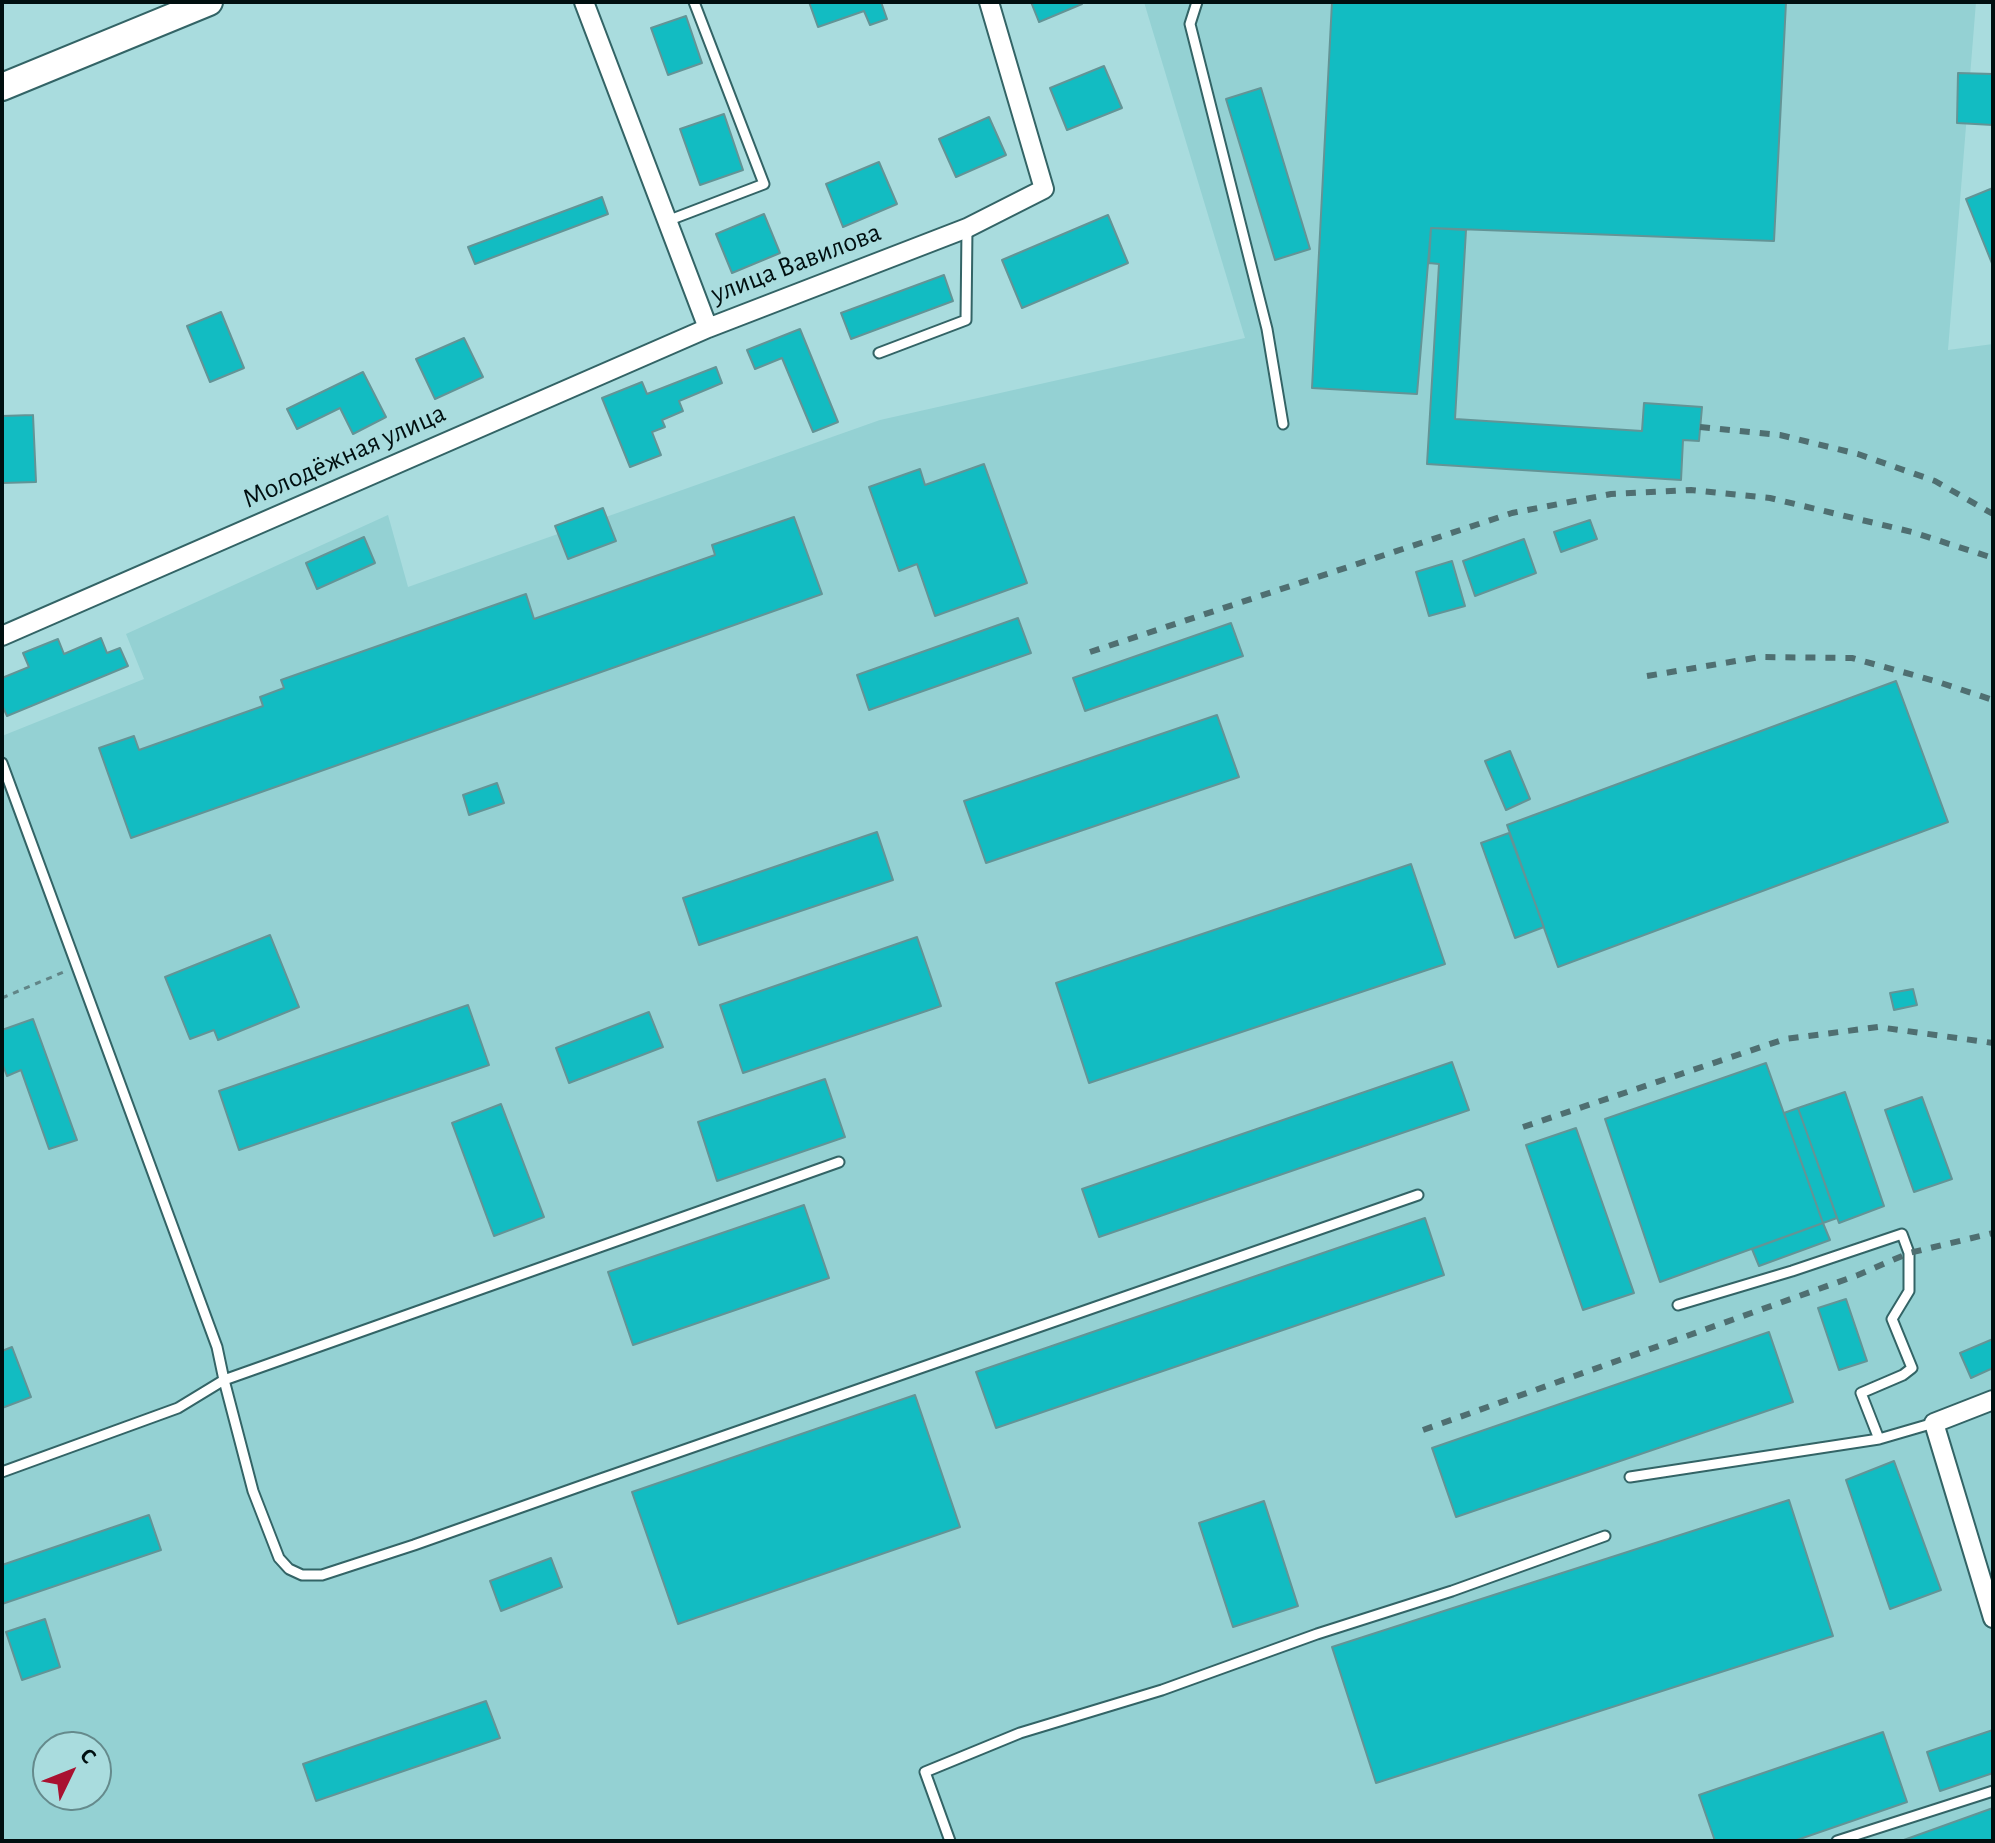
<!DOCTYPE html>
<html>
<head>
<meta charset="utf-8">
<style>
  body { margin:0 }
  #map { position:relative; width:1995px; height:1843px; overflow:hidden; background:#a9dcde; font-family:"Alegreya Sans",sans-serif }
  canvas { display:block }
  .frame { position:absolute; inset:0; border:4px solid #000f10; pointer-events:none }
  .north { position:absolute; left:32px; top:1731px; width:80px; height:80px; box-sizing:border-box; background:#a9dcde; border:2px solid #658a8c; border-radius:50%; rotate:47deg; font-size:22px; font-weight:700; line-height:32px; text-align:center; color:#000f10 }
  .north::after { content:''; display:block; margin:auto; width:28px; height:36px; background:#a91130; clip-path:polygon(50% 0,100% 100%,50% 72%,0 100%) }
</style>
</head>
<body>
<div id="map">
<canvas width="1995" height="1843"></canvas>
<div class="frame"></div>
<div class="north">С</div>
</div>
<script>
const context = document.querySelector('canvas').getContext('2d');
context.lineJoin = 'round';
function fill(path, color) { context.fillStyle = color; context.fill(path, 'evenodd'); }
const poly = rows => new Path2D(rows.map(r => 'M' + r).join(''));
function strokePath(path, color, width, dash) { context.strokeStyle = color; context.lineWidth = width; context.lineCap = dash ? 'butt' : 'round'; context.setLineDash(dash || []); context.stroke(path); }
function label(font, color, halo, rows, align = 'center') {
  context.font = font + ' "Alegreya Sans",sans-serif'; context.lineWidth = 6; context.setLineDash([]); context.textBaseline = 'middle'; context.strokeStyle = halo; context.fillStyle = color; for (const [text, x, y, turn = 0] of rows) {
    context.save(); context.translate(x, y); context.rotate((+turn || 0) * Math.PI / 180); context.textAlign = isNaN(turn) ? turn : align; if (halo) context.strokeText(text, 0, 0); context.fillText(text, 0, 0); context.restore();
  }
}
fill(poly([
  [1144,2,1976,2,1948,350,1993,344,1993,1841,2,1841,2,736,144,679,126,634,388,515,408,587,880,420,1245,338],
  [48,1747,96,1747,96,1795,48,1795]
]), '#94d1d3');
const building = poly([
  [809,2,881,2,887,19,870,25,864,11,818,27,809,2],
  [1031,2,1081,2,1082,4,1039,22,1031,2],
  [1332,2,1786,2,1774,241,1431,228,1417,394,1312,388,1332,2],
  [686,16,702,63,668,75,651,28,686,16],
  [1104,66,1122,108,1067,130,1050,88,1104,66],
  [1958,73,1993,74,1993,125,1957,123,1958,73],
  [1261,88,1310,249,1275,260,1226,99,1261,88],
  [724,114,743,170,700,185,680,129,724,114],
  [989,117,1006,155,956,177,939,139,989,117],
  [879,162,897,204,843,227,826,184,879,162],
  [1993,188,1993,266,1966,199,1993,188],
  [602,197,608,214,475,264,468,247,602,197],
  [764,214,780,253,732,273,716,234,764,214],
  [1108,215,1128,263,1022,308,1002,260,1108,215],
  [1431,228,1466,230,1455,419,1642,431,1644,403,1702,407,1699,441,1683,440,1681,480,1427,464,1439,264,1429,263,1431,228],
  [944,275,953,301,851,339,841,313,944,275],
  [221,312,244,368,210,382,187,326,221,312],
  [800,329,838,422,813,432,782,358,755,369,747,350,800,329],
  [464,338,483,377,435,399,416,359,464,338],
  [716,367,722,383,679,401,683,411,662,420,665,427,652,432,661,455,630,467,602,398,642,382,647,394,716,367],
  [363,372,386,417,353,434,340,408,297,429,287,409,363,372],
  [33,415,36,482,2,483,2,416,33,415],
  [984,464,1027,583,935,616,917,564,899,571,869,487,920,469,925,485,984,464],
  [603,508,616,541,568,559,555,526,603,508],
  [794,517,822,594,131,838,99,748,134,736,139,750,263,706,260,697,284,688,281,680,526,594,534,619,715,555,712,545,794,517],
  [1590,520,1597,539,1561,552,1554,532,1590,520],
  [364,537,375,563,317,589,306,563,364,537],
  [1524,539,1536,573,1475,596,1463,561,1524,539],
  [1452,561,1465,606,1429,616,1416,572,1452,561],
  [1018,618,1031,653,869,710,857,675,1018,618],
  [1231,623,1243,656,1085,711,1073,678,1231,623],
  [101,638,107,653,120,648,128,666,7,716,2,705,2,678,29,667,23,653,58,639,64,654,101,638],
  [1896,681,1948,822,1558,967,1507,825,1896,681],
  [1217,715,1239,777,986,863,964,801,1217,715],
  [1510,751,1530,799,1506,810,1485,761,1510,751],
  [497,783,504,803,469,815,463,795,497,783],
  [877,832,893,880,699,945,683,898,877,832],
  [1509,833,1544,927,1515,938,1481,843,1509,833],
  [1411,864,1445,964,1089,1083,1056,983,1411,864],
  [270,935,299,1007,218,1040,214,1030,190,1039,165,977,270,935],
  [917,937,941,1006,743,1073,720,1005,917,937],
  [1913,989,1917,1005,1894,1010,1890,993,1913,989],
  [468,1005,489,1065,239,1150,219,1091,468,1005],
  [649,1012,663,1047,569,1083,556,1048,649,1012],
  [33,1019,77,1140,49,1149,21,1070,7,1076,2,1063,2,1030,33,1019],
  [1452,1062,1469,1110,1099,1237,1082,1189,1452,1062],
  [1766,1063,1823,1223,1660,1282,1605,1119,1766,1063],
  [825,1079,845,1137,717,1181,698,1122,825,1079],
  [1845,1092,1884,1206,1839,1223,1798,1108,1845,1092],
  [1922,1097,1952,1179,1914,1192,1885,1110,1922,1097],
  [501,1104,544,1217,494,1236,452,1123,501,1104],
  [1798,1108,1837,1218,1823,1223,1784,1113,1798,1108],
  [1576,1128,1634,1293,1583,1310,1526,1145,1576,1128],
  [804,1205,829,1278,633,1345,608,1272,804,1205],
  [1425,1218,1444,1275,996,1428,976,1372,1425,1218],
  [1823,1223,1830,1240,1759,1266,1752,1249,1823,1223],
  [1846,1299,1867,1361,1839,1370,1818,1308,1846,1299],
  [1769,1332,1793,1402,1456,1517,1432,1448,1769,1332],
  [1993,1339,1993,1368,1971,1378,1960,1353,1993,1339],
  [12,1347,31,1397,2,1408,2,1351,12,1347],
  [915,1395,960,1527,678,1624,632,1492,915,1395],
  [1894,1461,1941,1590,1890,1609,1846,1480,1894,1461],
  [1789,1500,1833,1636,1376,1783,1332,1647,1789,1500],
  [1264,1501,1298,1606,1233,1627,1199,1523,1264,1501],
  [149,1515,161,1550,2,1604,2,1565,149,1515],
  [551,1558,562,1587,501,1611,490,1581,551,1558],
  [45,1619,60,1667,22,1680,6,1632,45,1619],
  [486,1701,500,1738,316,1801,303,1764,486,1701],
  [1993,1730,1993,1773,1940,1791,1927,1752,1993,1730],
  [1883,1732,1907,1802,1794,1841,1715,1841,1699,1795,1883,1732],
  [1993,1808,1993,1841,1901,1841,1993,1808]
]);
fill(building, '#12bcc2');
strokePath(building, '#639496', 2);
const lane = poly([
  [1197,2,1190,24,1267,329,1283,424],
  [667,221,764,184,694,2],
  [879,353,966,320,967,228],
  [2,763,217,1347,224,1380,839,1162],
  [1678,1305,1792,1271,1902,1234,1909,1253,1909,1291,1892,1319,1912,1368,1903,1375,1861,1393,1879,1439],
  [2,1472,178,1408,224,1380,253,1491,279,1558,289,1569,302,1575,322,1575,414,1545,595,1481,1418,1195],
  [1630,1477,1879,1439,1934,1423],
  [950,1841,925,1772,1020,1733,1162,1690,1317,1634,1452,1591,1605,1536],
  [1837,1841,1993,1791]
]);
const street = poly([
  [584,2,708,328],
  [2,636,708,328,967,228,1044,189,989,2],
  [1993,1400,1934,1423,1993,1618]
]);
const secondary = poly([
  [2,87,209,2]
]);
strokePath(lane, '#336466', 13);
strokePath(street, '#336466', 22);
strokePath(secondary, '#336466', 30);
strokePath(poly([
  [2,998,66,971]
]), '#618587', 3, [6, 6]);
strokePath(lane, '#fff', 9);
strokePath(street, '#fff', 18);
strokePath(secondary, '#fff', 26);
strokePath(poly([
  [1700,427,1780,435,1858,454,1935,481,1993,514],
  [1090,652,1512,513,1611,494,1691,490,1770,498,1912,532,1993,558],
  [1647,676,1760,657,1852,658,1935,681,1993,700],
  [1523,1127,1785,1039,1878,1027,1993,1043],
  [1423,1430,1858,1275,1909,1253,1993,1233]
]), '#4f6f71', 6, [10, 10]);
label('28px', '#000f10', '#a9dcde', [
  ["улица Вавилова",796,263,-21],
  ["Молодёжная улица",344,456,-24]
]);
</script>
</body>
</html>
